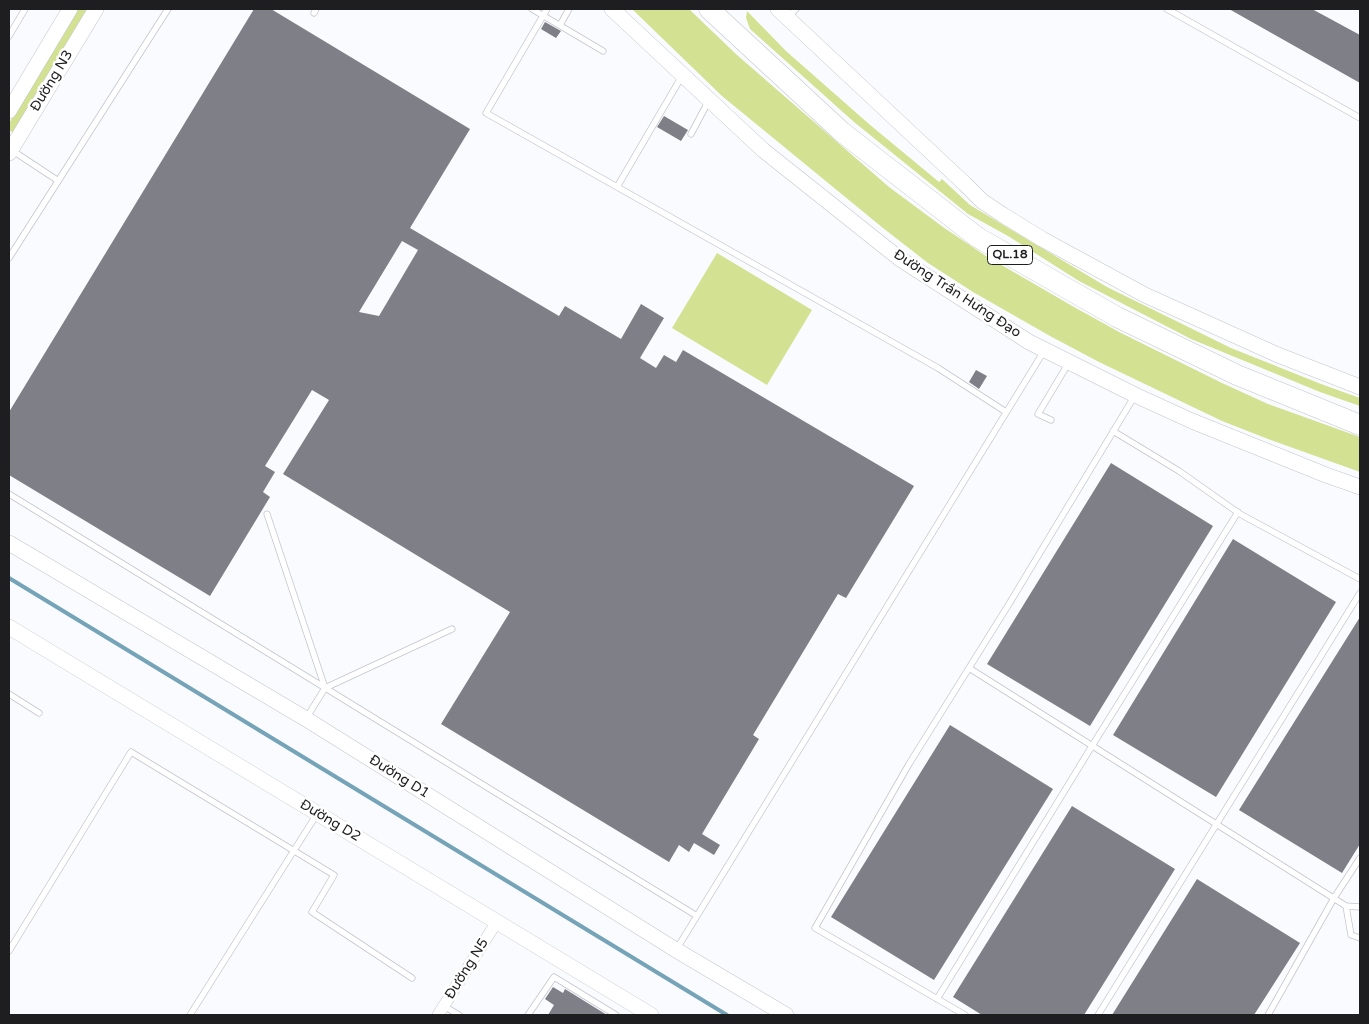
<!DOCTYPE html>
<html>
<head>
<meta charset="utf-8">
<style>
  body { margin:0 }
  #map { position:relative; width:1369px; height:1024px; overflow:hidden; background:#fafbfe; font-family:"Varela Round",sans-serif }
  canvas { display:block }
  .frame { position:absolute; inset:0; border:10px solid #1e1e21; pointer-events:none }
</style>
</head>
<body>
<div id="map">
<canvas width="1369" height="1024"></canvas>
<div class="frame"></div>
</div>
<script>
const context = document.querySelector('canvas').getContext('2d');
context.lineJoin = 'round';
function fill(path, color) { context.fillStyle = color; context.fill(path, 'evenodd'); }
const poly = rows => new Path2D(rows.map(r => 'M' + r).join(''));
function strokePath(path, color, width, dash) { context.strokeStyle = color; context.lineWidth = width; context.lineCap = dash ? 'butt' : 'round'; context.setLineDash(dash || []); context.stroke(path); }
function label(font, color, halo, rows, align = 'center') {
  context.font = font + ' "Varela Round",sans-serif'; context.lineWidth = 5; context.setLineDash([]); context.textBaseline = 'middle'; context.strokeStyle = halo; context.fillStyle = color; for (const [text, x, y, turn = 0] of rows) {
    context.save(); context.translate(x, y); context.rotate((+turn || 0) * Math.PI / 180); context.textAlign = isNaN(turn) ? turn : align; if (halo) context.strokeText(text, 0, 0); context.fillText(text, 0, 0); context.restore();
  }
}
fill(poly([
  [78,9,89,9,14,132,12,132,9,130,9,124,12,118],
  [632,9,689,9,737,55,889,187,943,227,986,256,1074,307,1121,333,1222,383,1268,404,1360,437,1360,472,1268,439,1222,421,1099,362,1050,336,973,292,928,263,883,228,722,96],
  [747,11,786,51,869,124,939,182,942,179,970,205,1107,287,1231,348,1321,384,1360,398,1360,406,1320,392,1191,339,1079,281,1008,236,968,214,854,122,750,29,746,18],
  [717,253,812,310,767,385,672,328]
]), '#d2e292');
strokePath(poly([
  [9,578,727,1015]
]), '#75a3b7', 4);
fill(poly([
  [254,9,271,9,470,129,410,228,559,316,565,306,621,339,641,304,664,318,640,358,656,368,664,355,676,362,683,350,914,486,846,598,838,594,753,735,759,739,702,834,720,845,714,855,694,843,689,852,679,845,669,862,441,724,510,612,283,474,329,400,312,390,265,466,275,472,263,492,270,497,210,596,9,475,9,412],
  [402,241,418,250,379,316,359,312],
  [1229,9,1312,9,1360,35,1360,83],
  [545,22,561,31,556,38,541,29],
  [664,116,688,130,681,141,657,127],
  [976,370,987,376,979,389,969,382],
  [1111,463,1213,526,1090,726,987,664],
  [1233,539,1336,602,1216,797,1113,735],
  [1360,617,1360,844,1342,873,1239,810],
  [950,725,1053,789,934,980,831,917],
  [1072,806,1175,869,1084,1015,982,1015,953,997],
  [1197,879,1300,943,1254,1015,1112,1015],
  [553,987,563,993,565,989,607,1015,548,1015,554,1005,545,999]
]), '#7e7f87');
const lane = poly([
  [532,9,603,51],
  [547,9,486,113,938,368,1006,412],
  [1167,9,1360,118],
  [314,13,316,9],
  [788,18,796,9],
  [560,25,569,9],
  [9,36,25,9],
  [691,134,708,102],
  [13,151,57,180],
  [617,187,682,76],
  [9,258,168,9],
  [1051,420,1038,414,1068,364],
  [1113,431,1179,471,1240,514,1360,579],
  [9,494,697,916],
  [267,514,325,688],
  [969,668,1346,906,1360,907],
  [9,694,39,713],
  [307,717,325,688,452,629],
  [1346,906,1351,935,1360,938],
  [676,950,1044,351],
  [9,951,131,752,334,875,312,912,412,978],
  [937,999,1092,746,1238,512],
  [444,1006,459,1015],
  [190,1015,317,814],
  [528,1015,554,977,616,1015],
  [965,1015,815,928,909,764,1009,604,1134,397],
  [1098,1015,1360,593],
  [1268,1015,1334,898,1360,858]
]);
const street = poly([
  [438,1015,496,923]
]);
const secondary = poly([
  [612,9,763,150,900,259,1029,342,1135,395,1192,421,1326,475,1360,487],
  [778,9,965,184,982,201,1003,215,1042,239,1145,295,1278,355,1360,387],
  [9,111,70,9],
  [9,153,96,9],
  [9,543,306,719,676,950,786,1015],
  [9,627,651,1015]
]);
const highway = poly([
  [709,9,842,132,977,237,1117,317,1237,375,1360,425]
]);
strokePath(lane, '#c4c5ce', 7);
strokePath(street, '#c4c5ce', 12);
strokePath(secondary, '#c4c5ce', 16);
strokePath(highway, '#c4c5ce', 21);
strokePath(lane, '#fff', 5.5);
strokePath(street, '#fff', 11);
strokePath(secondary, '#fff', 15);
strokePath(highway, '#fff', 20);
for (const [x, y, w] of [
  [1010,255,45]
]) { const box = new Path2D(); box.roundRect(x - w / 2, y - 9.5, w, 19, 4); context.fillStyle = '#fff'; context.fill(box); strokePath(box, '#1e1e21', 1); }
label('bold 12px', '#1e1e21', null, [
  ["QL.18",1010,255]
]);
label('14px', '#1e1e21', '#fff', [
  ["Đường N3",52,81,-59],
  ["Đường Trần Hưng Đạo",957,294,33],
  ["Đường D1",399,777,32],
  ["Đường D2",330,821,31],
  ["Đường N5",467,969,-58]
]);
</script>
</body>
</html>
